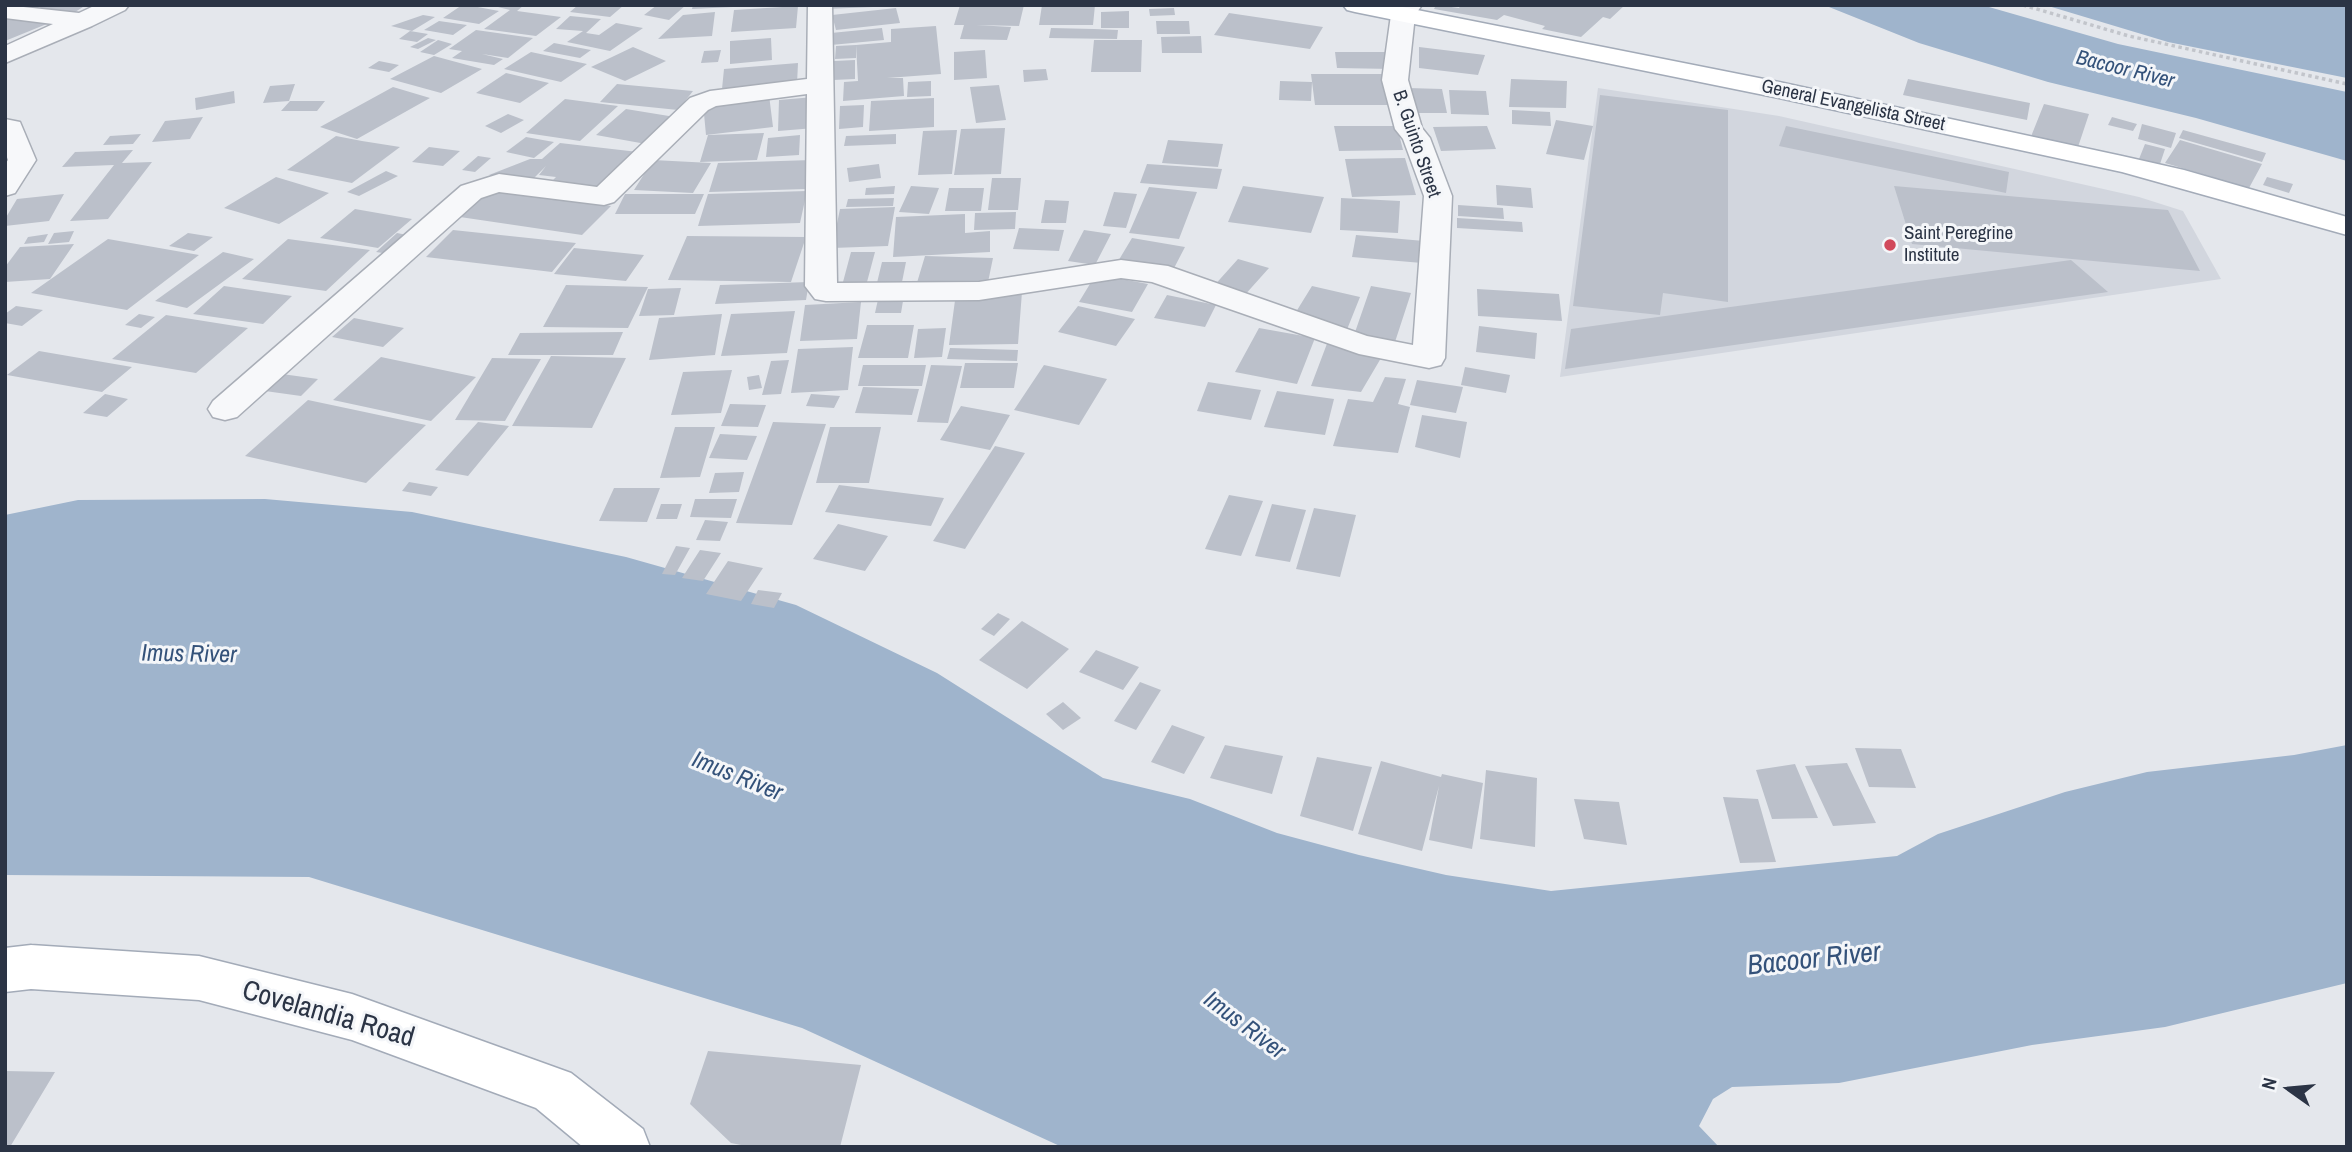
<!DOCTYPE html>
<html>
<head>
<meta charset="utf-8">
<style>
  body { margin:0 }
  #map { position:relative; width:2352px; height:1152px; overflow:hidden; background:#e4e7ec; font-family:"Archivo Narrow",sans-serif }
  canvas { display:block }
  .frame { position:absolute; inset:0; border:7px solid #2b3445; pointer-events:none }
  .north { position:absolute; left:2254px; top:1054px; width:70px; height:70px; -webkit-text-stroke:5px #f4f6f9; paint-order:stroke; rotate:285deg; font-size:19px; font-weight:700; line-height:28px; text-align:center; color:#2b3445 }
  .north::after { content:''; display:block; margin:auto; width:24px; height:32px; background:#2b3445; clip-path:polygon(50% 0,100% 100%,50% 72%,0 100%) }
</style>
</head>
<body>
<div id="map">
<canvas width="2352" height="1152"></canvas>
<div class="frame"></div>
<div class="north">N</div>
</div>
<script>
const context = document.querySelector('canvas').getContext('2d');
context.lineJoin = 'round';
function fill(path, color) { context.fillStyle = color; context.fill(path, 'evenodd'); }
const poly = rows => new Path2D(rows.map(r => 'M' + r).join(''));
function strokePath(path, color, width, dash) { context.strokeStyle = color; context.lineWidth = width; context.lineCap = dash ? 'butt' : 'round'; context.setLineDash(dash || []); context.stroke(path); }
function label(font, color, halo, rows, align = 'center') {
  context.font = font + ' "Archivo Narrow",sans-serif'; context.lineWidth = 6; context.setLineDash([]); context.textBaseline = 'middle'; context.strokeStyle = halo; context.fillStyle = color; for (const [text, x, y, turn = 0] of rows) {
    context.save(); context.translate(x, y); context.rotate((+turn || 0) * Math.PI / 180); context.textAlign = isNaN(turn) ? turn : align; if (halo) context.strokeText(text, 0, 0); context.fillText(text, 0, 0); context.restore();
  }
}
fill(poly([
  [1598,88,1779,116,2139,197,2183,211,2221,279,1560,377]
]), '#d2d6de');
fill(poly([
  [1824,5,1982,5,2118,44,2347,92,2347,161,2196,118,2048,82,1919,43],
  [2045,5,2347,5,2347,78,2168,42],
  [265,499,412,512,626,557,796,605,937,673,1103,778,1190,799,1277,833,1359,855,1446,875,1551,891,1897,856,1938,834,2065,792,2147,772,2294,755,2347,745,2347,983,2165,1027,2032,1045,1839,1083,1732,1087,1713,1099,1699,1126,1719,1147,1062,1147,802,1028,309,877,5,875,5,515,78,500]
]), '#9fb4cc');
fill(poly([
  [44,5,86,5,69,16,33,12],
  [462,5,467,5,499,11,479,24,443,18],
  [490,5,524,5,517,11,561,17,536,36,484,29,510,10],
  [578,5,624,5,610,17,570,12],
  [657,5,686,5,669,20,644,15],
  [693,5,733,5,733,7,692,9],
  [826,5,873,5,873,7,825,9],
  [960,5,1024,5,1019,26,976,25,1011,27,1007,40,960,39,964,25,954,25],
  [1042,5,1095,5,1093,25,1039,25],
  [1436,5,1459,8,1461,5,1625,5,1610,19,1603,17,1581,37,1542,29,1545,26,1504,15,1497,20,1434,9],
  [798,6,796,28,731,32,734,10],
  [896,8,900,23,836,30,832,15],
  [1174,8,1175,15,1150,16,1149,9],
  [1129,11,1129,28,1101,28,1101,12],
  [715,12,712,36,658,39,683,15],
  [1229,13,1323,27,1310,49,1214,35],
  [5,15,59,19,5,41],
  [423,15,435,17,412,31,391,26],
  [570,16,601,19,586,33,599,35,616,23,643,28,610,51,567,42,583,31,556,29],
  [439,21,467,25,453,35,424,30],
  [1156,21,1189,21,1190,34,1157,34],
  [936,26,941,74,887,78,903,78,904,96,843,101,844,82,858,81,856,45,891,42,891,29],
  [882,28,884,40,831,45,831,33],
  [1051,28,1094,29,1118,30,1117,39,1049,38],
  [476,30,533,38,508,58,482,54,503,59,494,65,452,58,462,51,449,49],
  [410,31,428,34,417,42,399,39],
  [1201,36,1202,53,1162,53,1161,37],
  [428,38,436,40,418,49,410,47],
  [771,38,772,60,730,64,730,41],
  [438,40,452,44,434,55,420,52],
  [1094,40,1142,40,1141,72,1091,72],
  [554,43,591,50,580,58,543,51],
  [856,45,856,58,835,59,836,46],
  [633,47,666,61,625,81,591,67],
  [1419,47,1485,55,1478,75,1419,68],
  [721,50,718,62,701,63,704,51],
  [985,50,987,78,954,80,954,52],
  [531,52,587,64,561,82,504,69],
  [1335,52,1389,52,1393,69,1337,68],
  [434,56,482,69,441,93,390,79],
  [855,60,855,79,833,80,834,61],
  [379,61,399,65,389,72,368,68],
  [798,63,797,84,722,89,724,69],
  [1046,69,1048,80,1024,82,1023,70],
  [506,73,549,83,520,103,476,93],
  [1311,74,1388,74,1394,105,1315,105],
  [1511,79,1567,81,1566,108,1509,107],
  [1908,79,2030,103,2027,120,1903,95],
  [931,81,931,96,907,97,908,82],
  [1280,81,1312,82,1311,101,1279,100],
  [295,84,289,101,263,103,270,86],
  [617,84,693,91,678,110,600,102],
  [999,85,1006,120,976,123,970,87],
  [393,87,430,98,357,139,320,127],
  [1408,88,1442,89,1447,113,1411,113],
  [1449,90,1486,91,1489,115,1451,114],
  [234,91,235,103,196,110,195,98],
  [769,95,773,127,706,135,703,103],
  [1600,95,1728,110,1728,302,1663,293,1660,315,1573,306],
  [814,97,815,128,778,131,779,100],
  [934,98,934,127,869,131,871,101],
  [565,99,618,106,580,141,526,133],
  [290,101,325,101,317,111,281,111],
  [2044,104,2089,114,2077,150,2030,139],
  [864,105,863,127,839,129,840,106],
  [626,109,675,117,646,144,596,135],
  [1512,110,1550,112,1551,126,1512,124],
  [508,114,524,120,501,133,485,126],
  [203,117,190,139,152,142,165,121],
  [2112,117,2137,124,2133,131,2108,125],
  [1556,120,1593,126,1584,160,1546,154],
  [2142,124,2176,133,2171,148,2138,139],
  [1334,126,1397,126,1403,150,1339,151],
  [1487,126,1496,149,1441,151,1433,127],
  [1786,126,2009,172,2006,193,1779,146],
  [1005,128,1001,174,954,175,961,129],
  [957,130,952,174,918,175,923,131],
  [2183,130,2266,153,2262,162,2179,138],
  [764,133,757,160,700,162,708,135],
  [141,134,133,144,103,145,110,136],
  [896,134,896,144,844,146,846,136],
  [800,135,799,155,766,157,768,138],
  [336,136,362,141,400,147,352,183,287,170],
  [526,137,554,142,534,158,506,152],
  [1168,140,1223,144,1218,167,1162,163],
  [2180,140,2262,164,2249,188,2165,163],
  [560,143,638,152,603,190,549,184,556,177,539,175,546,166,531,181,489,175,530,159,542,159],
  [2145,144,2165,149,2160,164,2139,159],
  [429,147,460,151,443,166,412,162],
  [133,150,122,163,152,162,108,219,70,221,114,165,62,167,75,152],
  [478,156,491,158,475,172,462,170],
  [1405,158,1416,195,1352,197,1345,159],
  [653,160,711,163,693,193,634,190],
  [812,160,806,189,709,192,718,163],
  [879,164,881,178,849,182,847,168],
  [1147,164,1222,169,1217,189,1140,183],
  [386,171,398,176,359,196,347,192],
  [276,177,329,193,279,224,224,208],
  [2267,177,2293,184,2289,193,2263,185],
  [992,178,1021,178,1018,210,988,210],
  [1496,185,1531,188,1533,208,1497,205],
  [895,186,894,194,865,195,866,188],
  [911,186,939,188,929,214,899,212],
  [1243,186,1324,197,1311,233,1228,222],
  [1894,186,2168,210,2200,271,1912,244],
  [1149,187,1197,192,1179,239,1129,233],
  [492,188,611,206,582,235,460,217],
  [949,188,984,188,981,211,945,211],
  [807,191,800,223,698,226,708,194],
  [1114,192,1137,194,1126,228,1103,226],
  [64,194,49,221,5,226,5,219,17,199],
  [625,194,704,194,695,214,615,214],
  [894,198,893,206,846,207,848,199],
  [1341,198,1400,201,1398,233,1340,230],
  [1045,200,1069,201,1066,223,1041,223],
  [1458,205,1503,208,1504,219,1458,216],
  [895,207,888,246,832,248,840,209],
  [355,209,412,219,378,248,320,238],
  [1016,212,1015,229,974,230,975,213],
  [965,214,965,233,990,231,990,252,893,257,896,217],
  [1457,218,1522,222,1523,232,1457,228],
  [1019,228,1064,230,1059,251,1013,249],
  [453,230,576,243,552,272,426,257],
  [1084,230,1111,234,1095,265,1068,261],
  [74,231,69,242,48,244,54,233],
  [188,233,213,237,194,251,169,246],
  [397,233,417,237,396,255,376,252],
  [48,234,44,242,24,244,28,237],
  [1356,235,1424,241,1422,263,1352,257],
  [687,236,806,237,791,282,668,280],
  [1132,238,1185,247,1172,272,1117,263],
  [108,239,199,255,127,310,31,293],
  [288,239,370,250,326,291,242,279],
  [74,244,50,279,5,282,5,267,20,247],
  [574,248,644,255,626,281,554,274],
  [223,252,254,259,187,308,155,301],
  [851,252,875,252,867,282,843,282],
  [925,256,993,258,987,287,916,286],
  [1238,259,1269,268,1243,297,1212,288],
  [2071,260,2108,292,1565,369,1571,329],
  [882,262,906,262,901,287,876,287],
  [1096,274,1148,284,1132,312,1079,302],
  [809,282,806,300,715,304,720,285],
  [566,285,648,287,628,328,543,327],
  [224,286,292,296,263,324,193,314],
  [1312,286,1360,297,1346,332,1291,320],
  [1371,286,1411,293,1394,345,1353,338],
  [681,288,674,315,639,316,648,289],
  [1477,289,1559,294,1562,321,1478,316],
  [1022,292,1018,344,949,345,956,293],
  [879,295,904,295,901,313,875,313],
  [1167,295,1216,305,1205,327,1154,318],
  [861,302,857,339,800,341,805,305],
  [16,306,43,310,22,326,5,323,5,314],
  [1078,306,1135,319,1116,346,1058,332],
  [795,311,787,353,721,356,731,314],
  [139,314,155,317,141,328,125,325],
  [722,314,715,355,649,360,659,318],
  [166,315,248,328,196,373,112,359],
  [354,318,404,328,383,347,332,337],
  [867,325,914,325,908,358,858,358],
  [1479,326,1537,333,1535,359,1476,352],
  [946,328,942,357,914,358,918,329],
  [1259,328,1315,338,1297,384,1235,372],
  [623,332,613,355,508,355,520,333],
  [1328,341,1384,353,1361,392,1311,386],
  [853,347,848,390,791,393,798,349],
  [950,348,1018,350,1017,361,947,359],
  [39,351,132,367,102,392,7,375],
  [551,356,626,358,592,428,512,426],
  [381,357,476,377,431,421,333,400],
  [492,358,541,359,505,421,455,420],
  [789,360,781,394,762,395,771,361],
  [965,363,1018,363,1014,388,960,388],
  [863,365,926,365,922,386,858,386],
  [931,365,962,366,948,423,917,422],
  [1044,365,1107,379,1079,425,1014,410],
  [1465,367,1510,375,1506,393,1461,385],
  [732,370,721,413,671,415,683,372],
  [282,374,318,379,301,396,265,391],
  [759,375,762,388,749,390,747,377],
  [1385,377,1406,379,1398,404,1410,407,1398,453,1333,446,1348,399,1373,402],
  [1417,380,1463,387,1456,413,1410,405],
  [1208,382,1261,390,1251,420,1197,411],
  [863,387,919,389,912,415,855,413],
  [1277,391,1334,399,1325,435,1264,427],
  [105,394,128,399,107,417,83,413],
  [811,394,840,396,834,408,806,406],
  [308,400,426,425,366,483,245,456],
  [730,404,766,405,758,427,721,426],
  [961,406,1010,415,990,450,940,440],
  [1422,415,1467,422,1460,458,1415,447],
  [478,422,509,426,468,476,435,470],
  [773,422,826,424,792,525,736,523],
  [675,427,715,427,700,477,660,478],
  [830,427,881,427,869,483,816,483],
  [720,434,757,436,747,460,709,458],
  [995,446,1025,453,965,549,933,541],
  [744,472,739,492,709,493,715,473],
  [409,482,438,487,431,496,402,491],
  [839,485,944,498,931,526,825,512],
  [614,488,660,488,647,522,599,521],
  [1229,495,1263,501,1241,556,1205,549],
  [695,499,737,499,731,518,690,517],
  [661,504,682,504,677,519,656,519],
  [1272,504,1306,510,1290,562,1255,556],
  [1314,508,1356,515,1340,577,1296,569],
  [705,520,728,522,720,541,696,540],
  [838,524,888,536,865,571,813,559],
  [676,546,690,548,675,575,662,574],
  [700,550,721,553,703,581,682,578],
  [728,561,763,568,741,601,706,594],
  [758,590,782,593,774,608,751,604],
  [998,613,1010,619,994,636,981,629],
  [1022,621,1069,649,1027,689,979,660],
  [1096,650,1139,667,1123,690,1079,672],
  [1140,682,1161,690,1136,730,1114,721],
  [1063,702,1081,718,1063,730,1046,714],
  [1172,725,1205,737,1184,774,1151,762],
  [1225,745,1283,756,1272,794,1210,778],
  [1855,748,1901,749,1916,788,1869,787],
  [1317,757,1372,767,1353,831,1300,816],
  [1381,761,1441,777,1442,774,1483,783,1472,849,1429,840,1439,786,1422,851,1358,834],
  [1847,763,1876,823,1833,826,1805,766],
  [1795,764,1818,818,1772,819,1756,770],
  [1486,770,1537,778,1535,847,1480,839],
  [1723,797,1758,799,1776,862,1740,863],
  [1574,799,1619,802,1627,845,1584,839],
  [708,1051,861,1065,840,1147,751,1147,731,1143,690,1104],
  [5,1071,55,1072,10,1147,5,1147]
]), '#bbc0ca');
const minor = poly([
  [5,5,79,13,96,5,129,5,125,10,92,26,5,63,5,46,53,24,5,18,5,5],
  [808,5,832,5,837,283,979,282,1121,260,1168,266,1367,336,1413,345,1424,196,1403,139,1395,129,1382,80,1391,15,1398,5,1422,5,1415,15,1408,80,1422,128,1430,138,1452,196,1445,358,1441,365,1429,368,1359,354,1152,282,1121,278,979,300,826,301,815,299,805,286,807,94,716,106,708,110,614,202,604,205,499,192,481,198,237,417,225,420,213,417,208,409,213,401,461,186,499,174,597,187,690,98,710,91,807,79,808,5],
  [5,119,20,122,36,160,15,193,5,196,5,164,8,160,5,152,5,119]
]);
const major = poly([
  [1343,5,1392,5,1779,82,2122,156,2184,170,2347,217,2347,235,2122,172,1779,98,1355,12,1347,10,1343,5],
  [31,945,199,956,352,994,571,1073,643,1129,650,1147,583,1147,536,1108,352,1040,199,1000,31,989,5,992,5,948,31,945]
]);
strokePath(minor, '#a9aeb7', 3);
strokePath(major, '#a3abb8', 3);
strokePath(poly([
  [2023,5,2129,36,2347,84]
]), '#c2c5cb', 3.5, [3.5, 3.5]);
fill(minor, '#f7f8fa');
fill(major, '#fff');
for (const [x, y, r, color] of [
  [1890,245,7,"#d1495b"]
]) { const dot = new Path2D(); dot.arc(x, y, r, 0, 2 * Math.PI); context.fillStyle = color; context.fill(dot); strokePath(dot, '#f4f6f9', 2.5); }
label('19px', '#2b3445', '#f4f6f9', [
  ["General Evangelista Street",1853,106,12],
  ["B. Guinto Street",1416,144,71]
]);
label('19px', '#2b3445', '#f4f6f9', [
  ["Saint Peregrine",1904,234],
  ["Institute",1904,256]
], 'left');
label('italic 21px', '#34527a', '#f4f6f9', [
  ["Bacoor River",2125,70,14]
]);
label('italic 24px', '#34527a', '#f4f6f9', [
  ["Imus River",189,655,1],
  ["Imus River",737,777,22],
  ["Imus River",1244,1026,37]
]);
label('italic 28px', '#34527a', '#f4f6f9', [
  ["Bacoor River",1814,960,-6]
]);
label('28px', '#2b3445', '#f4f6f9', [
  ["Covelandia Road",328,1015,16]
]);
</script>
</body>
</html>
